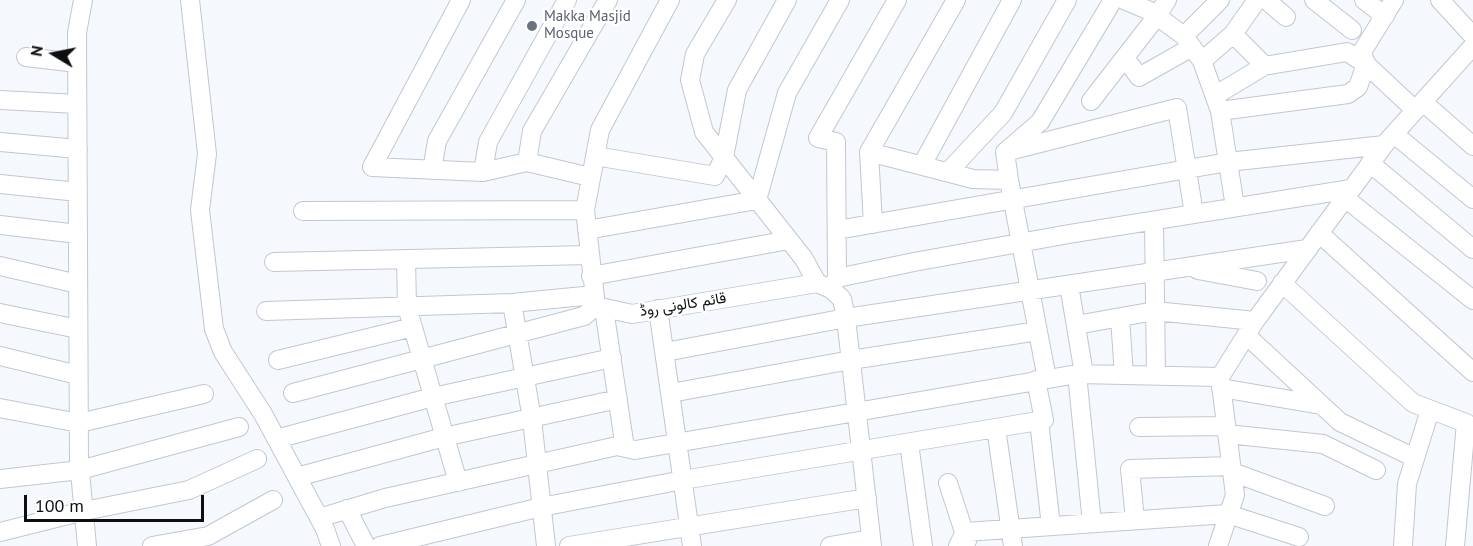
<!DOCTYPE html>
<html>
<head>
<meta charset="utf-8">
<style>
  body { margin:0 }
  #map { position:relative; width:1473px; height:546px; overflow:hidden; background:#f5f9fe; font-family:"PT Sans",sans-serif }
  canvas { display:block }
  .north { position:absolute; left:24px; top:24px; width:60px; height:60px; -webkit-text-stroke:4px #fff; paint-order:stroke; rotate:280deg; font-size:16px; font-weight:700; line-height:24px; text-align:center; color:#0c0e10 }
  .north::after { content:''; display:block; margin:auto; width:21px; height:27px; background:#0c0e10; clip-path:polygon(50% 0,100% 100%,50% 72%,0 100%) }
  .scale { position:absolute; left:24px; top:495px; width:180px; height:27px; box-sizing:border-box; border:3px solid #0c0e10; border-top:0; padding-left:8px; font-size:18px; line-height:21px; white-space:nowrap; color:#0c0e10; -webkit-text-stroke:4px #fff; paint-order:stroke }
</style>
</head>
<body>
<div id="map">
<canvas width="1473" height="546"></canvas>
<div class="north">N</div>
<div class="scale">100 m</div>
</div>
<script>
const context = document.querySelector('canvas').getContext('2d');
context.lineJoin = 'round';
const poly = rows => new Path2D(rows.map(r => 'M' + r).join(''));
function strokePath(path, color, width, dash) { context.strokeStyle = color; context.lineWidth = width; context.lineCap = dash ? 'butt' : 'round'; context.setLineDash(dash || []); context.stroke(path); }
function label(font, color, halo, rows, align = 'center') {
  context.font = font + ' "PT Sans",Vazirmatn,sans-serif'; context.lineWidth = 5; context.setLineDash([]); context.textBaseline = 'middle'; context.strokeStyle = halo; context.fillStyle = color; for (const [text, x, y, turn = 0] of rows) {
    context.save(); context.translate(x, y); context.rotate((+turn || 0) * Math.PI / 180); context.textAlign = isNaN(turn) ? turn : align; if (halo) context.strokeText(text, 0, 0); context.fillText(text, 0, 0); context.restore();
  }
}
const minor = poly([
  [83,0,77,33,79,461,87,546],
  [190,0,207,154,200,210,214,329,223,352,263,414,325,529,331,546],
  [461,0,372,167,483,172,527,162,590,177],
  [670,0,600,130,585,210,596,306,632,314,817,283,831,289,842,299,846,318,872,546],
  [727,0,695,54,690,80,704,132,804,259,817,283],
  [1124,0,1150,11,1184,36,1202,61,1220,111,1235,207],
  [1266,0,1286,17],
  [1314,0,1352,30],
  [1364,0,1385,16],
  [1440,0,1473,36],
  [1233,34,1263,64,1268,65],
  [1184,36,1220,0],
  [26,57,77,63],
  [1125,58,1139,77,1192,47],
  [1202,61,1233,34,1257,0],
  [1216,95,1264,66,1347,52,1366,64,1415,110],
  [0,100,77,104],
  [1091,101,1157,16,1167,0],
  [1423,102,1473,146],
  [1220,111,1348,94,1358,87,1366,64,1362,52,1394,0],
  [1394,134,1473,199],
  [0,142,78,149],
  [869,152,973,179,1009,180,1047,379],
  [1005,152,1177,108,1194,214],
  [595,156,715,176,724,157,737,90,787,0],
  [527,162,532,131,608,0],
  [1370,163,1473,249],
  [922,165,1012,0],
  [432,170,437,141,516,0],
  [483,172,488,142,567,0],
  [948,172,1003,113,1067,0],
  [1009,180,1005,152,1040,122,1113,0],
  [0,184,78,192],
  [1345,198,1473,300],
  [303,211,585,210],
  [1154,222,1156,376],
  [873,224,869,152,956,0],
  [0,225,78,234],
  [587,230,757,200,787,93,840,0],
  [837,230,1228,162,1384,145],
  [1319,233,1473,372],
  [406,259,407,307,458,482],
  [274,262,589,255],
  [0,266,78,284],
  [1198,270,1257,281],
  [591,276,789,240],
  [837,278,836,142,818,138,897,0],
  [1282,283,1413,403,1466,423,1455,546],
  [1069,285,1084,374],
  [831,289,837,278,914,262,1069,234,1351,189],
  [512,303,532,419,546,546],
  [604,309,625,448],
  [658,309,692,546],
  [266,311,512,303,594,295],
  [0,313,78,329],
  [1120,318,1124,375],
  [1076,325,1155,311,1255,321],
  [1246,335,1340,422,1415,458],
  [665,352,846,318,1307,249],
  [0,356,78,375],
  [278,360,413,327],
  [1077,374,1092,523],
  [1221,388,1321,405],
  [293,393,584,316,596,306],
  [671,393,851,360,1038,331],
  [0,408,79,423,204,394],
  [1039,421,1051,526],
  [1139,427,1226,426],
  [996,428,1013,546],
  [1227,434,1323,444,1376,470],
  [276,439,433,397,612,358],
  [909,443,923,546],
  [1232,472,1325,506],
  [297,477,444,437,618,399],
  [0,479,80,470,239,427],
  [948,483,967,541],
  [347,509,366,546],
  [319,518,385,498,617,446,635,450,1077,374,1220,377],
  [1135,520,1130,469,1231,466],
  [0,532,84,511,189,490,257,459],
  [152,546,208,536,273,500],
  [380,546,541,507,683,480,1044,420,1036,380],
  [569,546,867,498],
  [830,546,871,539],
  [958,546,965,532,1228,514,1299,537],
  [1218,546,1235,495,1220,377,1255,321,1384,145,1473,46],
  [1403,546,1407,484,1430,410]
]);
strokePath(minor, '#c1c7d0', 20);
strokePath(minor, '#fff', 18);
for (const [x, y, r, color] of [
  [532,26,6,"#6b7280"]
]) { const dot = new Path2D(); dot.arc(x, y, r, 0, 2 * Math.PI); context.fillStyle = color; context.fill(dot); strokePath(dot, '#fff', 2); }
label('15px', '#5b616d', '#fff', [
  ["Makka Masjid",544,17],
  ["Mosque",544,34]
], 'left');
label('15px', '#0c0e10', '#fff', [
  ["قائم کالونی روڈ",683,305,-9]
]);
</script>
</body>
</html>
